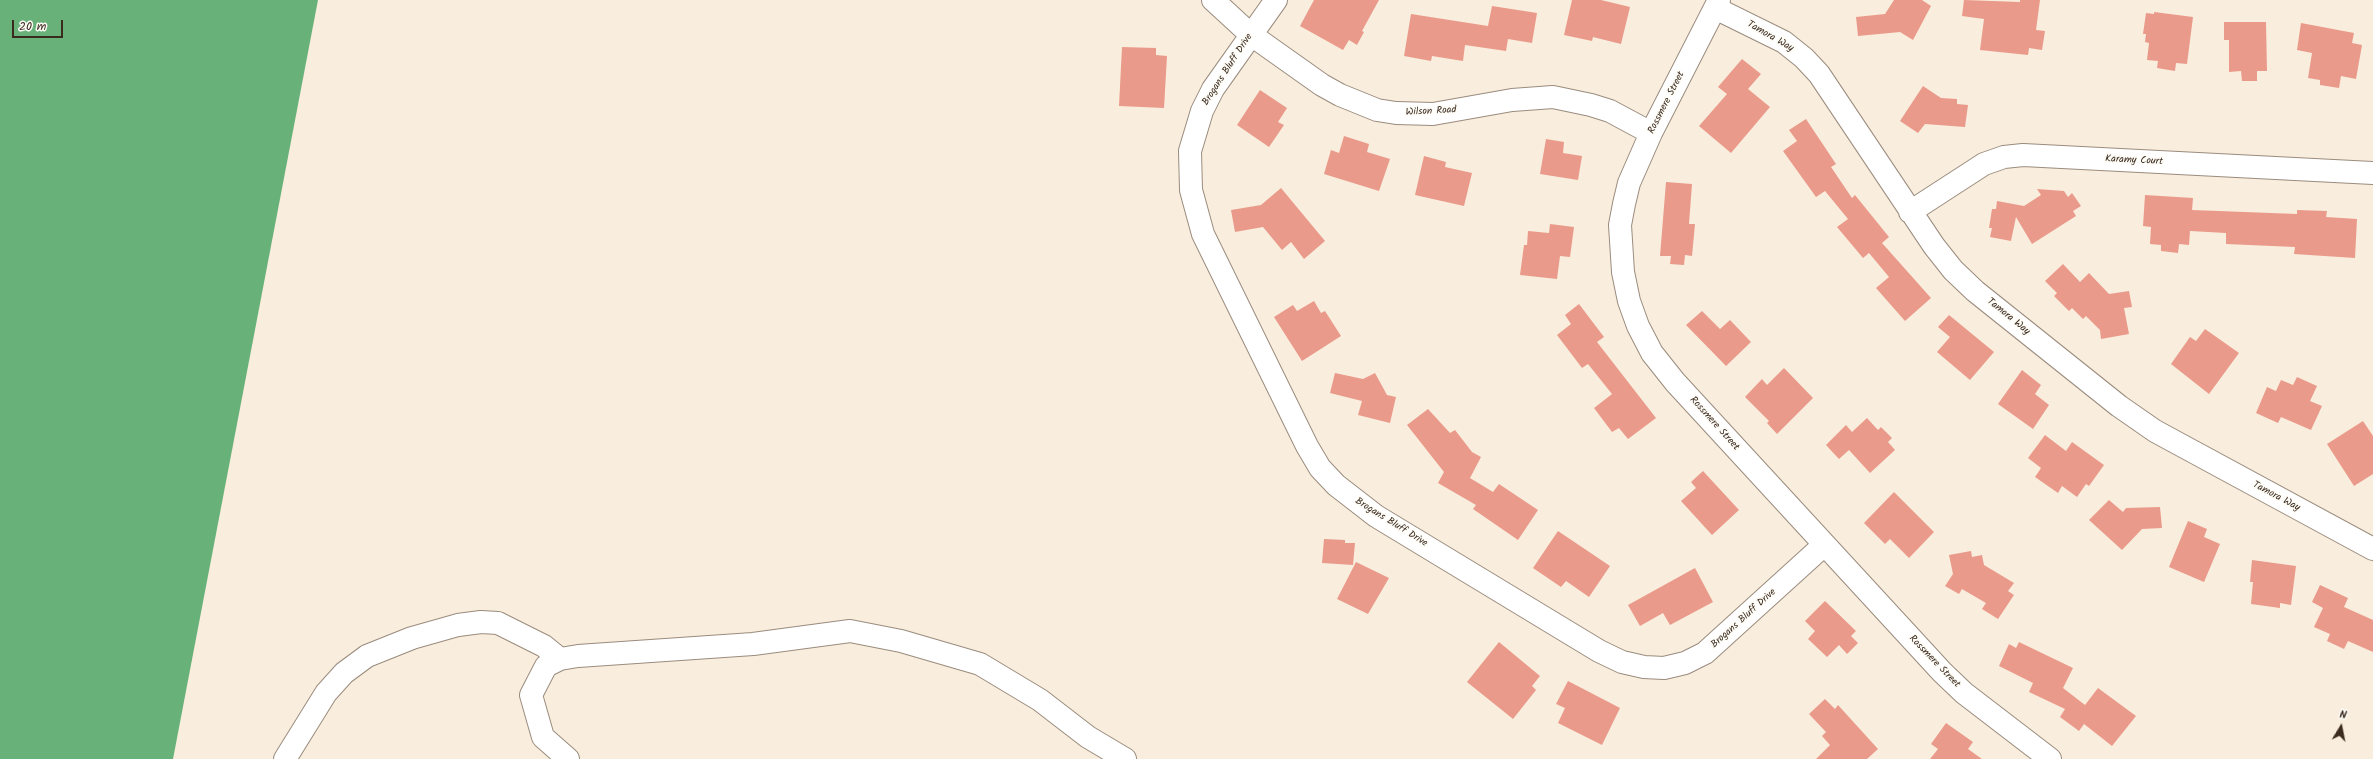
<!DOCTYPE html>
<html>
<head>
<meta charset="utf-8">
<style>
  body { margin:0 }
  #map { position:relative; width:2373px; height:759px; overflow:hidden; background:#f9eddd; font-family:Kalam,sans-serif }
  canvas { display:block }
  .north { position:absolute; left:2321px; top:707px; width:40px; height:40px; -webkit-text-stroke:3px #fdfcf7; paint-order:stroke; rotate:10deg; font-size:11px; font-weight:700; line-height:16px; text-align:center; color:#3b2a1e }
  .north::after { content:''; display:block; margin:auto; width:14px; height:18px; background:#3b2a1e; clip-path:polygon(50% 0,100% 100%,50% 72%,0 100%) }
  .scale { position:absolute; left:12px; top:20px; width:51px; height:18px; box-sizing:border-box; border:2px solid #3b2a1e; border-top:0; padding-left:5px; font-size:12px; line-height:14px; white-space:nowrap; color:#3b2a1e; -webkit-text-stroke:3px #fdfcf7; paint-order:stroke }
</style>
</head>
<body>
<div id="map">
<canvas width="2373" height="759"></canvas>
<div class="north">N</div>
<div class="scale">20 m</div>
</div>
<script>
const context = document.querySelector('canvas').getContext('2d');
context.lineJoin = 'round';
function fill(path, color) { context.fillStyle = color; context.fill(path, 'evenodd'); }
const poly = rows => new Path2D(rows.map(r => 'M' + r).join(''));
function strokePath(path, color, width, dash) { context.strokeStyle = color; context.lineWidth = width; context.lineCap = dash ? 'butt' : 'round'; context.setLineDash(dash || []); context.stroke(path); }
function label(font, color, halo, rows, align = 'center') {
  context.font = font + ' Kalam,sans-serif'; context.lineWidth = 3.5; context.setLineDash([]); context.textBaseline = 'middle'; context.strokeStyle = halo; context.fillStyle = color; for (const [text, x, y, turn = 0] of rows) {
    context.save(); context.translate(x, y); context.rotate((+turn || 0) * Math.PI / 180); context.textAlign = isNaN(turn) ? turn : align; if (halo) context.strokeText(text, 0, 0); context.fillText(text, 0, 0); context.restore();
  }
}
fill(poly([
  [0,0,318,0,173,759,0,759]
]), '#68b27a');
fill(poly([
  [1314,0,1379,0,1362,31,1364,32,1357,45,1349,40,1343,50,1300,26],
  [1572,0,1601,0,1630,7,1621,44,1593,37,1592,41,1564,35],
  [1894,0,1922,0,1931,6,1913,40,1900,32,1858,36,1856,17,1885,14],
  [1964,0,2020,2,2020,0,2040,0,2036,30,2045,31,2042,50,2029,48,2028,55,1980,50,1984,19,1962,16],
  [1492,6,1537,13,1532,43,1508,39,1506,51,1465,45,1463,61,1432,56,1431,61,1404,56,1411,14,1488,26],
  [2154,12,2193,17,2187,64,2176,63,2175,71,2157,68,2158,61,2147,60,2149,43,2145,42,2146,34,2143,34,2146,13,2154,14],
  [2224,22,2266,22,2267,71,2257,71,2257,81,2242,81,2241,71,2229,72,2229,40,2224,40],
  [2301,23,2354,33,2352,43,2362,45,2356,79,2341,76,2339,88,2320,85,2320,80,2308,78,2312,53,2297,50],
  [1122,47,1156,48,1156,55,1167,56,1164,108,1119,106],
  [1742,59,1761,74,1748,89,1770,107,1731,153,1699,126,1727,94,1718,87],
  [1923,86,1941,98,1957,99,1957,104,1968,105,1965,127,1925,124,1918,133,1900,121],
  [1260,90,1287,108,1278,122,1284,125,1269,147,1237,125],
  [1806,119,1836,164,1831,167,1852,198,1855,195,1889,237,1882,243,1931,298,1905,321,1876,288,1889,277,1869,253,1863,258,1837,227,1848,219,1825,191,1816,197,1783,151,1797,141,1789,130],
  [1344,136,1369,144,1367,152,1390,159,1379,191,1324,174,1331,150,1339,153],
  [1546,139,1564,142,1563,153,1582,156,1578,180,1540,174],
  [1424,156,1446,162,1445,167,1472,173,1464,206,1415,195],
  [1666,182,1692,184,1689,224,1695,224,1692,256,1685,255,1684,265,1670,264,1671,256,1660,256],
  [1281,188,1325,241,1304,259,1291,242,1282,250,1263,227,1235,232,1231,210,1261,205],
  [2037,189,2064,191,2068,197,2072,193,2081,206,2073,211,2076,216,2032,244,2016,217,2011,241,1990,237,1992,228,1989,228,1992,209,1996,209,1997,201,2024,206,2041,195],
  [2145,195,2193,198,2192,210,2297,214,2297,210,2327,211,2326,217,2357,219,2355,258,2294,254,2295,247,2226,244,2226,233,2190,231,2189,245,2179,244,2178,253,2161,251,2161,245,2150,244,2151,227,2143,226],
  [1550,224,1574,227,1570,257,1560,256,1557,279,1520,275,1524,245,1527,245,1528,231,1549,233],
  [2063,264,2080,282,2089,273,2109,294,2129,291,2132,307,2124,308,2129,334,2101,339,2100,330,2086,316,2083,319,2072,308,2069,311,2054,296,2057,293,2045,281],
  [1314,301,1321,313,1325,311,1341,336,1302,361,1274,317,1293,305,1297,311],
  [1579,304,1604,337,1597,342,1656,418,1628,439,1619,428,1612,432,1594,408,1612,394,1588,364,1582,368,1557,335,1571,324,1565,315],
  [1702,311,1720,329,1730,320,1751,342,1726,366,1686,325],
  [1949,315,1994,352,1970,380,1937,352,1950,337,1938,327],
  [2205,329,2239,353,2209,394,2171,364,2190,337,2196,341],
  [1784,368,1813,398,1777,434,1767,423,1769,421,1745,397,1762,379,1767,385],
  [2022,370,2041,385,2035,394,2049,405,2033,429,1998,404],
  [1335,373,1363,379,1375,373,1387,395,1396,397,1390,423,1358,415,1362,401,1330,393],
  [2297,377,2317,386,2310,401,2322,406,2311,430,2281,417,2278,423,2256,413,2267,387,2276,391,2281,380,2293,385],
  [1428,409,1450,433,1455,430,1472,452,1481,457,1470,478,1493,492,1499,484,1538,510,1518,540,1473,509,1476,505,1438,483,1444,472,1407,425],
  [1867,418,1878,430,1881,427,1892,438,1888,442,1895,450,1870,473,1849,450,1839,459,1826,445,1846,425,1852,432],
  [2363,421,2373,436,2373,474,2354,486,2327,444],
  [2045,435,2066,451,2072,442,2104,465,2089,486,2086,484,2077,497,2062,486,2058,493,2035,477,2041,468,2028,458],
  [1703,471,1739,510,1712,535,1681,501,1696,488,1691,482],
  [1894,492,1934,532,1909,558,1890,539,1885,544,1864,523],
  [2109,500,2123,512,2126,508,2160,507,2162,528,2142,529,2122,550,2089,520],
  [2188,521,2207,529,2204,537,2220,544,2204,582,2169,567],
  [1558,531,1610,566,1589,597,1566,581,1561,587,1533,568],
  [1324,539,1345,540,1345,543,1355,543,1353,565,1322,563],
  [1971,551,1972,557,1982,555,1984,565,2014,583,2008,591,2014,595,1998,619,1982,609,1986,603,1962,589,1959,594,1945,586,1953,574,1949,555],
  [2252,560,2296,566,2291,605,2280,603,2280,608,2251,604,2253,582,2250,582],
  [1356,562,1389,578,1368,614,1337,599],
  [1695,568,1713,602,1670,625,1663,613,1640,626,1628,605],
  [2320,585,2348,598,2344,607,2373,620,2373,652,2348,641,2344,649,2327,641,2330,634,2314,627,2323,608,2312,602],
  [1825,601,1856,631,1851,636,1858,643,1847,654,1839,645,1827,657,1808,639,1815,631,1805,621],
  [1499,642,1540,676,1532,686,1536,690,1513,719,1467,682],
  [2019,642,2073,668,2063,688,2085,705,2098,688,2136,716,2112,746,2084,724,2079,731,2060,717,2065,709,2029,692,2033,683,1999,666,2009,644,2016,648],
  [1568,681,1620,708,1602,745,1558,723,1565,708,1556,704],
  [1825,699,1835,709,1838,705,1878,749,1867,759,1816,759,1830,745,1822,736,1826,732,1809,714],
  [1946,723,1973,742,1968,749,1982,759,1930,759,1938,749,1931,744]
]), '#ea9a8a');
const minor = poly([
  [1213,0,1250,34,1322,85,1340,95,1377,110,1396,113,1433,114,1512,100,1553,97,1591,105,1610,111,1651,133],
  [1276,0,1213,89,1202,111,1190,151,1191,190,1203,234,1307,446,1320,468,1336,485,1376,516,1599,651,1622,662,1644,667,1664,668,1685,663,1705,653,1824,545],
  [1719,0,1651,133,1629,183,1624,204,1620,225,1623,272,1629,301,1638,326,1652,353,1675,382,1942,672,1964,693,2050,759],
  [1715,8,1784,42,1804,58,1819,74,1934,246,1953,270,1975,291,2119,406,2155,431,2373,549],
  [1910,212,1984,164,2004,157,2023,155,2373,173],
  [285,759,326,693,344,673,367,656,412,638,458,625,481,622,498,623,544,646,560,659],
  [568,759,543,737,531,695,546,666,560,659,578,656,753,644,850,631,901,641,980,664,1040,700,1088,737,1125,759]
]);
strokePath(minor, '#9a8c7e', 24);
strokePath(minor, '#fff', 22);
label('10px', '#3b2a1e', '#fdfcf7', [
  ["Tamora Way",1770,37,30],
  ["Brogans Bluff Drive",1228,70,-57],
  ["Rossmere Street",1667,103,-63],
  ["Wilson Road",1431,112,-3],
  ["Karamy Court",2134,161,3],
  ["Tamora Way",2008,317,39],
  ["Rossmere Street",1714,424,48],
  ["Tamora Way",2276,497,28],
  ["Brogans Bluff Drive",1391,523,32],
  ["Brogans Bluff Drive",1744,619,-42],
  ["Rossmere Street",1934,662,46]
]);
</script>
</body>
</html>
